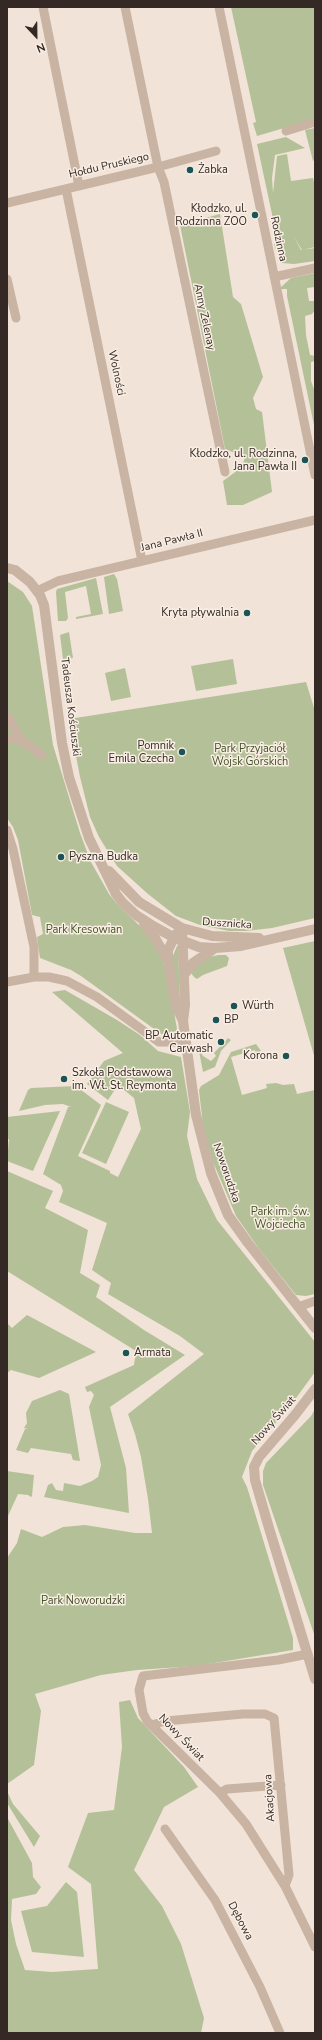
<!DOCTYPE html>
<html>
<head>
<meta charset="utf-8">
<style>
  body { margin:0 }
  #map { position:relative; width:322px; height:2040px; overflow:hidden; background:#f1e3d7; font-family:"Nunito Sans",sans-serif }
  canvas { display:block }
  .frame { position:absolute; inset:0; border:8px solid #342925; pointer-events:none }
  .north { position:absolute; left:16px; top:16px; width:40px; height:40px; -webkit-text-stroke:3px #f9eee3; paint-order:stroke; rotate:158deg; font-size:11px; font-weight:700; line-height:16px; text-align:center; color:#342925 }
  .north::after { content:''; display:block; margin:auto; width:14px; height:18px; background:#342925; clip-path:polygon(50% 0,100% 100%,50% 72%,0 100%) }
</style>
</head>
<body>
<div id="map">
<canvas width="322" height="2040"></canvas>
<div class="frame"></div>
<div class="north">N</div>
</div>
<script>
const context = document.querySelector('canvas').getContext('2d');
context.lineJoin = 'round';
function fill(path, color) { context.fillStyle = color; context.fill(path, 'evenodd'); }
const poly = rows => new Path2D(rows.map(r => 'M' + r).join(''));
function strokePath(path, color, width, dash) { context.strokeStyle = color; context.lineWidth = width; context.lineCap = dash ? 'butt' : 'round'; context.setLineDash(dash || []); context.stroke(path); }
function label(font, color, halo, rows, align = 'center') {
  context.font = font + ' "Nunito Sans",sans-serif'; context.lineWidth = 3; context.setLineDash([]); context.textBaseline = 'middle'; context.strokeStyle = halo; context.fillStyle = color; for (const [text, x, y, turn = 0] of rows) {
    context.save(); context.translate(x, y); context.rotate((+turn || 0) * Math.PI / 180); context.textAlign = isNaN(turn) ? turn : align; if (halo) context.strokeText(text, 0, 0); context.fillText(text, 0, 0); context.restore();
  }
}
fill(poly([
  [231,7,315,7,315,119,257,136,253,123,256,122],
  [315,128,315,159,313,161,305,130],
  [286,137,305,148,275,155,272,178,273,193,277,156,287,154,291,181,313,178,315,186,315,247,302,250,294,237,301,250,315,248,315,261,294,264,282,263,276,250,274,244,278,242,257,144],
  [220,214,233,297,241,304,263,377,253,398,256,409,262,412,272,492,243,505,227,505,223,481,242,467,245,457,225,449,180,225],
  [315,273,315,287,307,288,309,301,315,301,315,310,312,314,305,316,306,335,310,355,315,356,315,361,311,362,311,381,315,392,315,430,287,296,287,289,281,289,281,287,291,278],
  [114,574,117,579,123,611,109,614,104,577],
  [96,578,103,614,76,619,76,617,91,614,86,586,65,592,68,618,66,621,58,621,56,592,57,589],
  [7,581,23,592,32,606,53,745,80,833,91,862,109,894,119,906,141,927,161,953,171,995,177,1029,174,1035,161,1034,81,976,71,970,40,958,37,937,43,934,40,917,32,915,18,840,13,827,7,818],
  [69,632,73,658,63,659,60,635],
  [233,659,237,684,196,691,191,666],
  [125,668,131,697,111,701,105,673],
  [306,682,315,711,315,918,272,928,246,931,229,931,200,925,176,916,148,894,117,866,99,837,90,817,80,777,69,719],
  [315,941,315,1059,283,948],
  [177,946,178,946,180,1006,172,958],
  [219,955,226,955,229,958,227,966,203,975,197,979,194,977,191,973,194,968,208,957],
  [65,990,117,1020,140,1035,158,1051,181,1057,190,1112,187,1136,197,1179,217,1220,315,1342,315,1372,291,1405,252,1451,242,1477,247,1487,293,1638,293,1650,196,1666,137,1670,101,1675,35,1694,41,1711,34,1765,7,1784,7,1558,17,1543,21,1529,42,1537,63,1527,85,1525,135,1533,152,1533,148,1499,141,1457,135,1434,128,1414,204,1354,180,1336,108,1294,111,1283,92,1270,107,1223,59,1202,63,1191,61,1185,43,1174,68,1107,71,1107,63,1104,45,1105,19,1111,28,1090,31,1088,76,1086,101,1105,78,1156,110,1171,110,1173,118,1177,141,1129,134,1098,118,1085,108,1100,87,1084,104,1061,123,1053,52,992],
  [228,1038,231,1040,221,1051,215,1067,203,1072,198,1046,200,1046,201,1053,203,1056,211,1061,216,1056,214,1053],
  [256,1044,261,1051,257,1057,255,1050,231,1057,242,1095,267,1088,266,1084,276,1083,283,1085,294,1084,297,1094,315,1090,315,1294,306,1296,296,1295,259,1249,236,1216,213,1162,203,1126,199,1090,201,1086,219,1075,231,1052],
  [106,1102,129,1112,106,1164,82,1153],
  [60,1111,33,1171,7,1161,9,1139,7,1139,7,1117],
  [7,1171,53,1191,45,1208,88,1230,80,1273,100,1285,96,1297,144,1330,185,1355,110,1407,126,1468,129,1513,44,1497,48,1485,52,1483,56,1490,63,1491,64,1483,80,1486,92,1481,98,1477,101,1465,89,1407,94,1395,91,1391,87,1392,85,1387,134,1365,136,1351,7,1271],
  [27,1315,96,1352,39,1378,11,1370,7,1373,7,1323,12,1328],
  [60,1390,69,1394,80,1461,73,1460,71,1454,31,1448,28,1453,16,1450,25,1429,28,1429,24,1428,27,1423,26,1413,32,1401],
  [315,1409,315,1637,263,1485,263,1471,266,1463,311,1416],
  [7,1471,34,1475,32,1496,31,1497,28,1495,18,1494,7,1518],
  [130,1700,138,1718,184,1767,198,1787,164,1807,134,1870,162,1906,181,1944,204,2018,201,2033,7,2033,7,1817,32,1863,33,1877,41,1887,36,1894,12,1899,11,1920,16,1944,25,1970,52,1972,98,1969,91,1884,68,1867,88,1813,114,1810,122,1747,119,1702],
  [7,1791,13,1804,40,1836,34,1847,7,1803],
  [66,1882,77,1892,84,1957,32,1952,21,1911,47,1906]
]), '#b4c098');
strokePath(poly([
  [43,7,79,186],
  [125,7,158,167,164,182,225,472],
  [219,7,315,475],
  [286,131,315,122],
  [66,189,142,561],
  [7,203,158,167,216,151],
  [274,277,315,268],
  [7,279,16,318],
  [37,591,58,581,315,520],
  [7,715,21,740,42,755],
  [7,739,21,740],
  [7,830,13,849,34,947,34,977],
  [7,982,34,977,49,977,67,981,97,997,159,1042,185,1042],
  [298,1307,315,1301],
  [308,1654,278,1660,143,1676,139,1690,143,1713,147,1721,220,1793,246,1824,285,1886,315,1947],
  [151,1725,166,1721,243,1714,265,1714,274,1718,289,1875,285,1886],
  [220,1793,227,1789,281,1785],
  [165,1829,215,1900,260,1987,280,2033]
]), '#c9b3a3', 9);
strokePath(poly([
  [7,568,15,570,30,582,40,595,44,605,62,743,69,777,89,838,116,894,123,903,136,915,153,926,173,937,199,947,215,948,241,946,315,929],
  [109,871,139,902,182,928,212,936,259,938],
  [144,924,155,938,167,959],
  [182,928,185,1005,183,1021,196,1115,211,1173,228,1215,248,1243,315,1328],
  [176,934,168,950,168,961,176,1006,183,1021],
  [184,975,193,963,215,948],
  [315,1389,295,1415,259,1457,254,1467,255,1480,269,1528,315,1679]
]), '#c9b3a3', 10);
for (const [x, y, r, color] of [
  [190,170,4,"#1b5455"],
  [255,215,4,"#1b5455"],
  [305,460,4,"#1b5455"],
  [247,613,4,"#1b5455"],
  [182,752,4,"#1b5455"],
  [61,857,4,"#1b5455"],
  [234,1006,4,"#1b5455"],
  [216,1020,4,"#1b5455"],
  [221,1042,4,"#1b5455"],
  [286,1056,4,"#1b5455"],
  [64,1079,4,"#1b5455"],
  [126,1353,4,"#1b5455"]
]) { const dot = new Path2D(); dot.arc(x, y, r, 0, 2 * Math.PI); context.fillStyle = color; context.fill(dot); strokePath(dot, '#f9eee3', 1.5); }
label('11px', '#342925', '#f9eee3', [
  ["Hołdu Pruskiego",109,166,-13],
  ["Rodzinna",278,239,78],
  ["Anny Zelenay",204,317,78],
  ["Wolności",116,373,78],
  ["Jana Pawła II",172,541,-14],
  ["Tadeusza Kościuszki",70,707,83],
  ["Dusznicka",227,924,4],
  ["Noworudzka",226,1173,71],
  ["Nowy Świat",274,1421,-49],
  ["Nowy Świat",181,1738,46],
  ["Akacjowa",270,1798,-94],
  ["Dębowa",240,1921,62]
]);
label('11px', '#342925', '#f9eee3', [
  ["Żabka",198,170],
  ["Kłodzko, ul.",247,209,"right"],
  ["Rodzinna ZOO",247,222,"right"],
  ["Kłodzko, ul. Rodzinna,",297,454,"right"],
  ["Jana Pawła II",297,467,"right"],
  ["Kryta pływalnia",239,613,"right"],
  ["Pomnik",174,746,"right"],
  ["Emila Czecha",174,759,"right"],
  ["Pyszna Budka",69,857],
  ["Würth",242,1006],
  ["BP",224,1020],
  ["BP Automatic",213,1036,"right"],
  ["Carwash",213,1049,"right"],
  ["Korona",278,1056,"right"],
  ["Szkoła Podstawowa",72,1073],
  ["im. Wł. St. Reymonta",72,1086],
  ["Armata",134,1353]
], 'left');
label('11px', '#455229', '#f9eee3', [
  ["Park Przyjaciół",250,749],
  ["Wojsk Górskich",250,762],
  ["Park Kresowian",84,930],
  ["Park im. św.",280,1212],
  ["Wojciecha",280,1225],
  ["Park Noworudzki",83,1601]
]);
</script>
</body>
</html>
